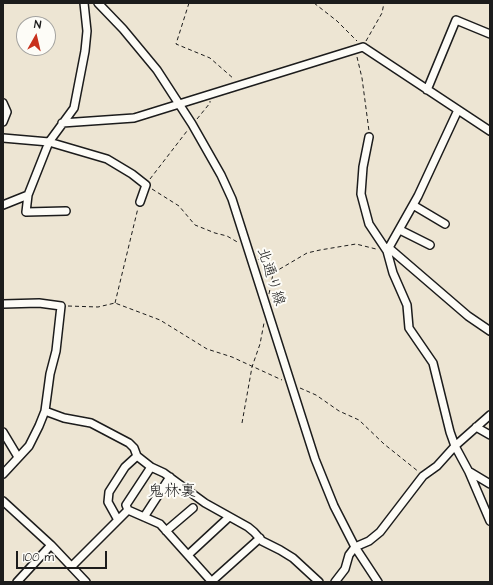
<!DOCTYPE html>
<html>
<head>
<meta charset="utf-8">
<style>
  body { margin:0 }
  #map { position:relative; width:493px; height:585px; overflow:hidden; background:#ede5d3; font-family:"Architects Daughter",sans-serif }
  canvas { display:block }
  .frame { position:absolute; inset:0; border:4px solid #1c1c1c; pointer-events:none }
  .north { position:absolute; left:16px; top:16px; width:40px; height:40px; box-sizing:border-box; background:#fdfcf7; border:1px solid #a3a29f; border-radius:50%; rotate:8deg; font-size:11px; font-weight:700; line-height:16px; text-align:center; color:#1c1c1c }
  .north::after { content:''; display:block; margin:auto; width:14px; height:18px; background:#c8321e; clip-path:polygon(50% 0,100% 100%,50% 72%,0 100%) }
  .scale { position:absolute; left:16px; top:551px; width:91px; height:18px; box-sizing:border-box; border:2px solid #1c1c1c; border-top:0; padding-left:5px; font-size:12px; line-height:14px; white-space:nowrap; color:#1c1c1c; -webkit-text-stroke:3px #fdfcf7; paint-order:stroke }
</style>
</head>
<body>
<div id="map">
<canvas width="493" height="585"></canvas>
<div class="frame"></div>
<div class="north">N</div>
<div class="scale">100 m</div>
</div>
<script>
const context = document.querySelector('canvas').getContext('2d');
context.lineJoin = 'round';
const poly = rows => new Path2D(rows.map(r => 'M' + r).join(''));
function strokePath(path, color, width, dash) { context.strokeStyle = color; context.lineWidth = width; context.lineCap = dash ? 'butt' : 'round'; context.setLineDash(dash || []); context.stroke(path); }
function label(font, color, halo, rows, align = 'center') {
  context.font = font + ' "Architects Daughter","Klee One",sans-serif'; context.lineWidth = 4; context.setLineDash([]); context.textBaseline = 'middle'; context.strokeStyle = halo; context.fillStyle = color; for (const [text, x, y, turn = 0] of rows) {
    context.save(); context.translate(x, y); context.rotate((+turn || 0) * Math.PI / 180); context.textAlign = isNaN(turn) ? turn : align; if (halo) context.strokeText(text, 0, 0); context.fillText(text, 0, 0); context.restore();
  }
}
const minor = poly([
  [98,3,123,29,157,70,192,124,221,175,232,199,315,459,334,506,355,547,378,582],
  [427,90,456,20,490,34],
  [3,103,7,112,3,122],
  [62,123,134,118,363,47,490,131],
  [369,137,363,167,361,194,369,224,387,251,393,273,407,305,409,328,433,363,450,432,455,446,469,472,490,521],
  [3,138,49,142,107,159,132,174,146,185,140,202],
  [28,195,26,212,66,211],
  [3,205,28,195,49,142,74,108,85,51,87,31,84,3],
  [413,205,445,224],
  [400,230,430,245],
  [389,248,468,316,490,331],
  [387,251,418,196,458,110],
  [3,304,39,303,61,306,56,351,50,374,45,411,39,426,29,446,3,474],
  [45,411,64,418,91,423,129,443,134,448,137,456,151,467,164,473,205,503,248,527,254,532,262,541,280,550,293,558,319,582],
  [476,427,490,435],
  [3,432,18,457],
  [470,472,490,484],
  [3,501,51,545,86,582],
  [128,510,126,505,151,467],
  [144,517,170,477],
  [118,520,108,502,109,492,125,467,137,456],
  [166,531,193,508],
  [188,555,229,517],
  [72,566,128,510,160,524,212,582],
  [17,582,51,545],
  [211,582,260,538],
  [335,582,345,569,349,555,355,547,369,541,380,532,423,476,437,466,455,446,490,415]
]);
strokePath(minor, '#1c1c1c', 10);
strokePath(poly([
  [189,3,176,44,210,58,234,79],
  [314,3,337,21,357,41],
  [366,41,382,13,384,3],
  [357,57,362,78,369,131],
  [197,119,210,103,210,101],
  [150,179,187,131],
  [152,189,179,206,195,225,215,233,227,236,239,243],
  [258,259,273,273,307,253,320,250,356,244,376,249],
  [269,294,273,274],
  [115,303,138,208],
  [68,306,98,307,115,303,160,320,207,349,232,357,282,380],
  [300,388,316,395,339,411,359,420,384,444,419,472],
  [242,423,252,367,260,344,264,323]
]), '#1c1c1c', 1, [4, 3]);
strokePath(minor, '#fdfcf7', 7);
label('15px', '#1c1c1c', '#fdfcf7', [
  ["北通り線",270,277,72]
]);
label('16px', '#1c1c1c', '#fdfcf7', [
  ["鬼林裏",172,493]
]);
</script>
</body>
</html>
